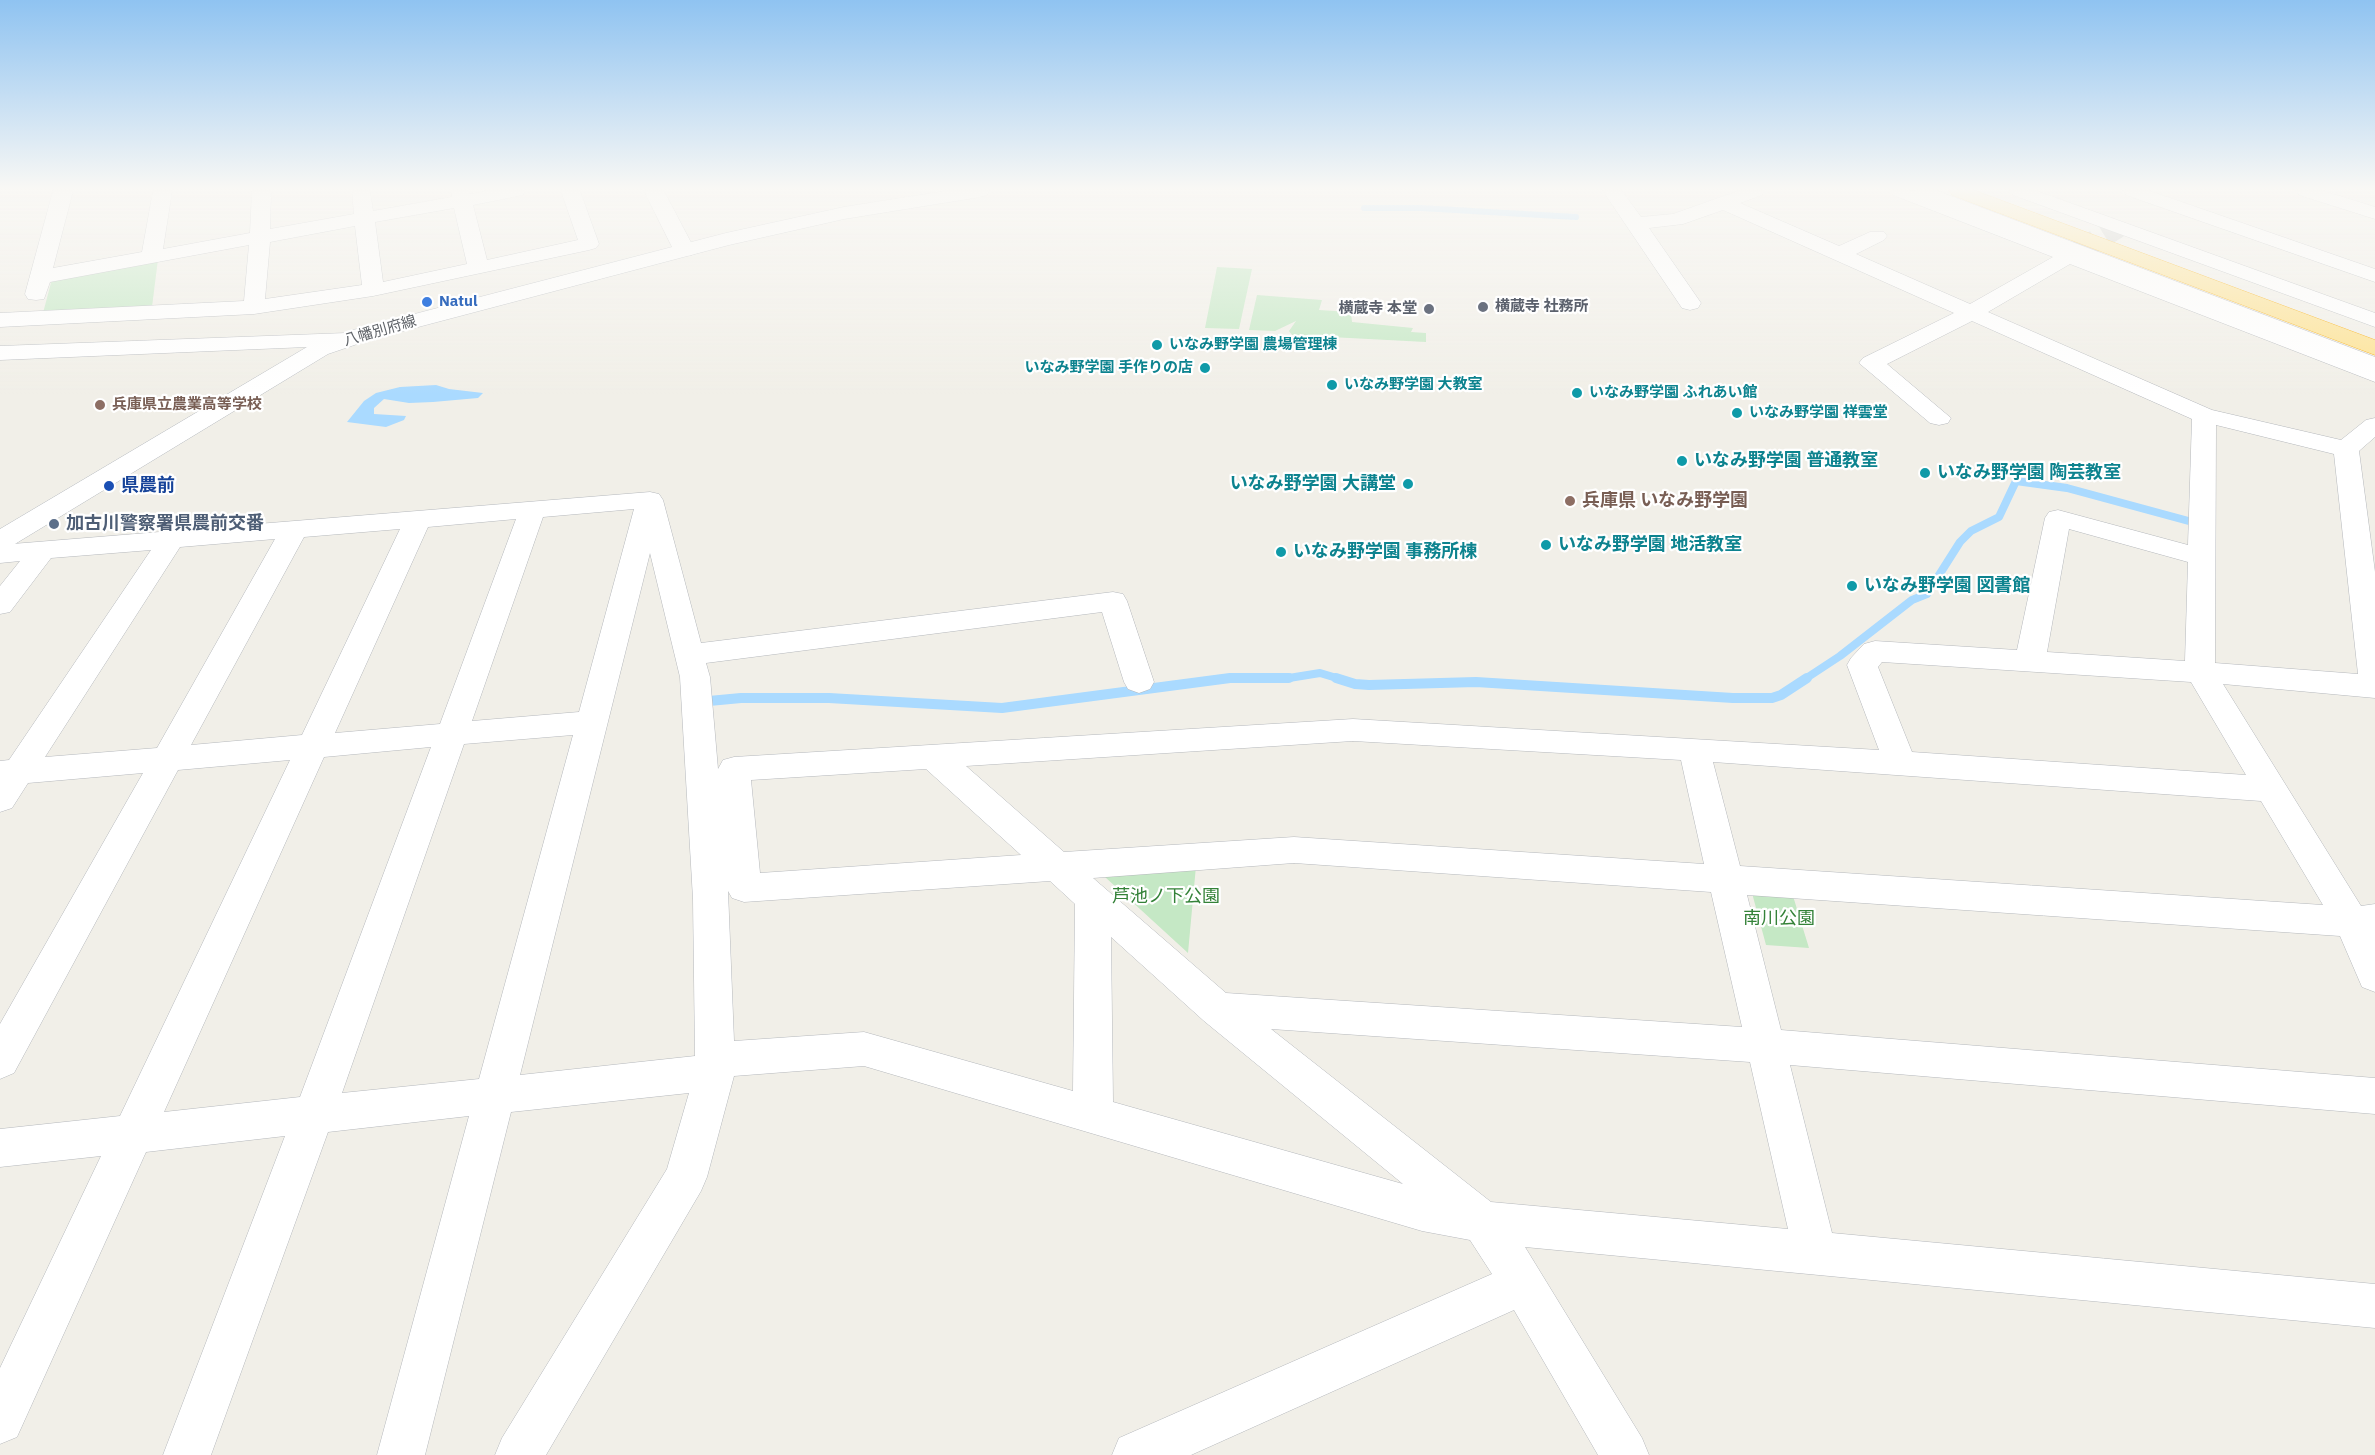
<!DOCTYPE html>
<html>
<head>
<meta charset="utf-8">
<style>
  body { margin:0 }
  canvas { display:block; background:#f1efe8 }
</style>
</head>
<body>
<canvas width="2375" height="1455"></canvas>
<script>
const context = document.querySelector('canvas').getContext('2d');
context.lineJoin = 'round';
function fill(path, color) { context.fillStyle = color; context.fill(path, 'evenodd'); }
const poly = rows => new Path2D(rows.map(r => 'M' + r).join(''));
function strokePath(path, color, width, dash) { context.strokeStyle = color; context.lineWidth = width; context.lineCap = dash ? 'butt' : 'round'; context.setLineDash(dash || []); context.stroke(path); }
function label(font, color, halo, rows, align = 'center') {
  context.font = font + ' "IBM Plex Sans","Noto Sans JP",sans-serif'; context.lineWidth = 4.5; context.setLineDash([]); context.textBaseline = 'middle'; context.strokeStyle = halo; context.fillStyle = color; for (const [text, x, y, turn = 0] of rows) {
    context.save(); context.translate(x, y); context.rotate((+turn || 0) * Math.PI / 180); context.textAlign = isNaN(turn) ? turn : align; if (halo) context.strokeText(text, 0, 0); context.fillText(text, 0, 0); context.restore();
  }
}
fill(poly([
  [158,259,152,307,43,313,52,279],
  [1217,267,1252,269,1239,329,1205,328],
  [1257,295,1322,300,1319,310,1351,312,1352,322,1413,328,1411,332,1426,333,1426,342,1292,335,1289,331,1296,321,1275,331,1249,330],
  [1196,866,1188,953,1105,877],
  [1752,893,1793,896,1809,948,1766,945]
]), '#c5e8c5');
fill(poly([
  [436,385,449,389,483,393,478,398,433,402,409,403,384,399,374,408,374,414,406,416,404,420,386,427,347,422,364,401,376,393,400,387]
]), '#aadaff');
strokePath(poly([
  [1364,208,1420,208,1576,217]
]), '#aadaff', 6);
strokePath(poly([
  [1219,679,1289,678,1320,673,1340,679],
  [1805,679,1840,656,1912,600,1927,594,1960,542,1971,531,1999,517,2016,481,2067,488,2196,523]
]), '#aadaff', 8);
strokePath(poly([
  [1336,678,1355,684,1369,685,1476,682,1733,698,1772,698,1781,695,1807,678],
  [709,701,741,698,829,698,1002,708,1230,678,1289,678]
]), '#aadaff', 10);
strokePath(poly([
  [2077,252,2118,227]
]), '#ccccc8', 22, [22, 10]);
const minor = poly([
  [53,191,73,191,53,268,142,252,153,191,172,191,163,249,250,233,252,191,271,191,270,229,354,214,352,191,370,191,373,211,452,197,451,191,469,191,470,194,486,191,525,191,523,195,473,205,487,260,578,240,561,191,580,191,599,244,596,248,589,250,373,296,254,314,0,327,0,313,244,301,249,245,50,282,44,299,36,300,28,299,25,294,53,191],
  [454,208,467,264,383,282,375,222,454,208],
  [355,226,362,285,265,299,270,242,355,226],
  [1603,191,1622,191,1641,217,1673,214,1738,191,1764,191,1762,195,1740,203,1839,246,1870,232,1884,232,1887,236,1884,240,1856,254,1970,304,2053,257,1893,195,1890,191,1916,191,2068,249,2077,246,2084,248,2087,252,2085,255,2375,367,2375,382,2070,264,1988,312,2212,410,2341,440,2366,420,2375,418,2375,437,2359,451,2375,572,2375,698,2223,684,2361,906,2375,904,2375,992,2362,987,2340,936,1747,895,1781,1030,2375,1078,2375,1114,1790,1065,1832,1233,2375,1284,2375,1328,1525,1247,1642,1438,1649,1455,1598,1455,1514,1310,1191,1455,1112,1455,1119,1438,1492,1274,1470,1240,1422,1231,864,1066,734,1076,707,1177,701,1191,546,1455,495,1455,502,1438,667,1169,689,1093,511,1112,425,1455,377,1455,469,1116,328,1132,211,1455,163,1455,285,1136,146,1152,17,1437,0,1444,0,1368,101,1156,0,1167,0,1129,120,1116,290,760,178,770,14,1073,0,1079,0,1024,143,773,28,783,12,808,0,812,0,761,9,760,151,550,51,558,10,612,0,614,0,586,20,561,0,563,0,545,650,492,659,494,663,500,701,643,1113,592,1123,594,1127,601,1154,682,1150,689,1139,693,1128,689,1124,682,1102,612,706,663,710,677,718,769,723,760,734,757,1353,719,1879,750,1847,665,1851,658,1864,644,1875,641,2017,650,2045,518,2049,512,2058,510,2188,545,2192,419,1972,321,1887,364,1951,418,1948,423,1939,425,1930,423,1859,363,1863,358,1954,313,1723,210,1683,224,1649,228,1701,303,1698,308,1690,310,1682,308,1603,191],
  [2216,425,2334,454,2358,674,2215,663,2216,425],
  [634,509,579,712,472,721,543,517,634,509],
  [516,519,440,724,335,733,428,527,516,519],
  [400,529,302,735,191,745,304,537,400,529],
  [2069,529,2188,562,2185,661,2047,652,2069,529],
  [275,539,157,748,45,757,180,547,275,539],
  [650,553,680,677,693,899,695,1056,520,1075,650,553],
  [1882,662,2191,682,2246,775,1912,752,1878,667,1882,662],
  [573,735,479,1079,342,1093,464,744,573,735],
  [1353,741,1681,760,1704,864,1294,837,1064,852,966,766,1353,741],
  [431,747,300,1097,164,1112,324,757,431,747],
  [1713,762,2261,801,2323,905,1740,866,1713,762],
  [926,769,1021,855,760,873,751,780,926,769],
  [1294,863,1711,892,1742,1027,1226,993,1093,878,1294,863],
  [1050,881,1075,904,1073,1091,864,1032,734,1041,728,891,732,898,744,902,1050,881],
  [1111,937,1204,1021,1403,1184,1113,1102,1111,937],
  [1271,1029,1750,1062,1788,1229,1491,1202,1271,1029],
  [2010,191,2037,191,2375,313,2375,327,2013,195,2010,191],
  [2123,191,2150,191,2375,269,2375,282,2126,195,2123,191],
  [2296,191,2324,191,2375,207,2375,219,2299,195,2296,191]
]);
const tertiary = poly([
  [644,191,664,191,695,250,692,255,684,256,676,255,644,191],
  [1911,191,1938,191,2375,357,2375,372,1914,195,1911,191],
  [346,333,354,335,358,340,354,345,0,360,0,346,346,333]
]);
const secondary = poly([
  [945,191,990,191,987,195,980,197,844,219,729,245,369,340,328,354,10,547,0,550,0,529,312,344,353,330,726,233,844,207,945,191]
]);
const motorway = poly([
  [1949,191,1976,191,2375,340,2375,355,1952,195,1949,191]
]);
strokePath(minor, '#b5b8bc', 1);
strokePath(tertiary, '#b5b8bc', 1);
strokePath(secondary, '#b6babf', 1);
strokePath(motorway, '#f9ab00', 1);
fill(minor, '#fff');
fill(tertiary, '#fff');
fill(secondary, '#fff');
fill(motorway, '#fde293');
const sky = context.createLinearGradient(0, 0, 0, 394);
sky.addColorStop(0, '#8fc3f1');
sky.addColorStop(0.48, '#f9f8f5');
sky.addColorStop(1, '#f9f8f500');
context.fillStyle = sky;
context.fillRect(0, 0, 2375, 394);
for (const [x, y, r, color] of [
  [427,302,6,"#3f7fe0"],
  [1483,307,6,"#6b7280"],
  [1429,309,6,"#6b7280"],
  [1157,345,6,"#0f9aa8"],
  [1205,368,6,"#0f9aa8"],
  [1332,385,6,"#0f9aa8"],
  [1577,393,6,"#0f9aa8"],
  [100,405,6,"#8d6e63"],
  [1737,413,6,"#0f9aa8"],
  [1682,461,6,"#0f9aa8"],
  [1925,473,6,"#0f9aa8"],
  [1408,484,6,"#0f9aa8"],
  [109,486,6,"#1a4fb4"],
  [1570,501,6,"#8d6e63"],
  [54,524,6,"#5c6f8a"],
  [1546,545,6,"#0f9aa8"],
  [1281,552,6,"#0f9aa8"],
  [1852,586,6,"#0f9aa8"]
]) { const dot = new Path2D(); dot.arc(x, y, r, 0, 2 * Math.PI); context.fillStyle = color; context.fill(dot); strokePath(dot, '#fff', 2); }
label('bold 15px', '#366cbe', '#fff', [
  ["Natul",439,302]
], 'left');
label('bold 15px', '#5b616d', '#fff', [
  ["横蔵寺 社務所",1495,307],
  ["横蔵寺 本堂",1417,309,"right"]
], 'left');
label('15px', '#5f6368', '#fff', [
  ["八幡別府線",380,331,-16]
]);
label('bold 15px', '#0d838f', '#fff', [
  ["いなみ野学園 農場管理棟",1169,345],
  ["いなみ野学園 手作りの店",1193,368,"right"],
  ["いなみ野学園 大教室",1344,385],
  ["いなみ野学園 ふれあい館",1589,393],
  ["いなみ野学園 祥雲堂",1749,413]
], 'left');
label('bold 15px', '#785e54', '#fff', [
  ["兵庫県立農業高等学校",112,405]
], 'left');
label('bold 18px', '#0d838f', '#fff', [
  ["いなみ野学園 普通教室",1694,461],
  ["いなみ野学園 陶芸教室",1937,473],
  ["いなみ野学園 大講堂",1396,484,"right"],
  ["いなみ野学園 地活教室",1558,545],
  ["いなみ野学園 事務所棟",1293,552],
  ["いなみ野学園 図書館",1864,586]
], 'left');
label('bold 18px', '#164399', '#fff', [
  ["県農前",121,486]
], 'left');
label('bold 18px', '#785e54', '#fff', [
  ["兵庫県 いなみ野学園",1582,501]
], 'left');
label('bold 18px', '#4e5e75', '#fff', [
  ["加古川警察署県農前交番",66,524]
], 'left');
label('18px', '#348238', '#fff', [
  ["芦池ノ下公園",1166,897],
  ["南川公園",1779,919]
]);
</script>
</body>
</html>
